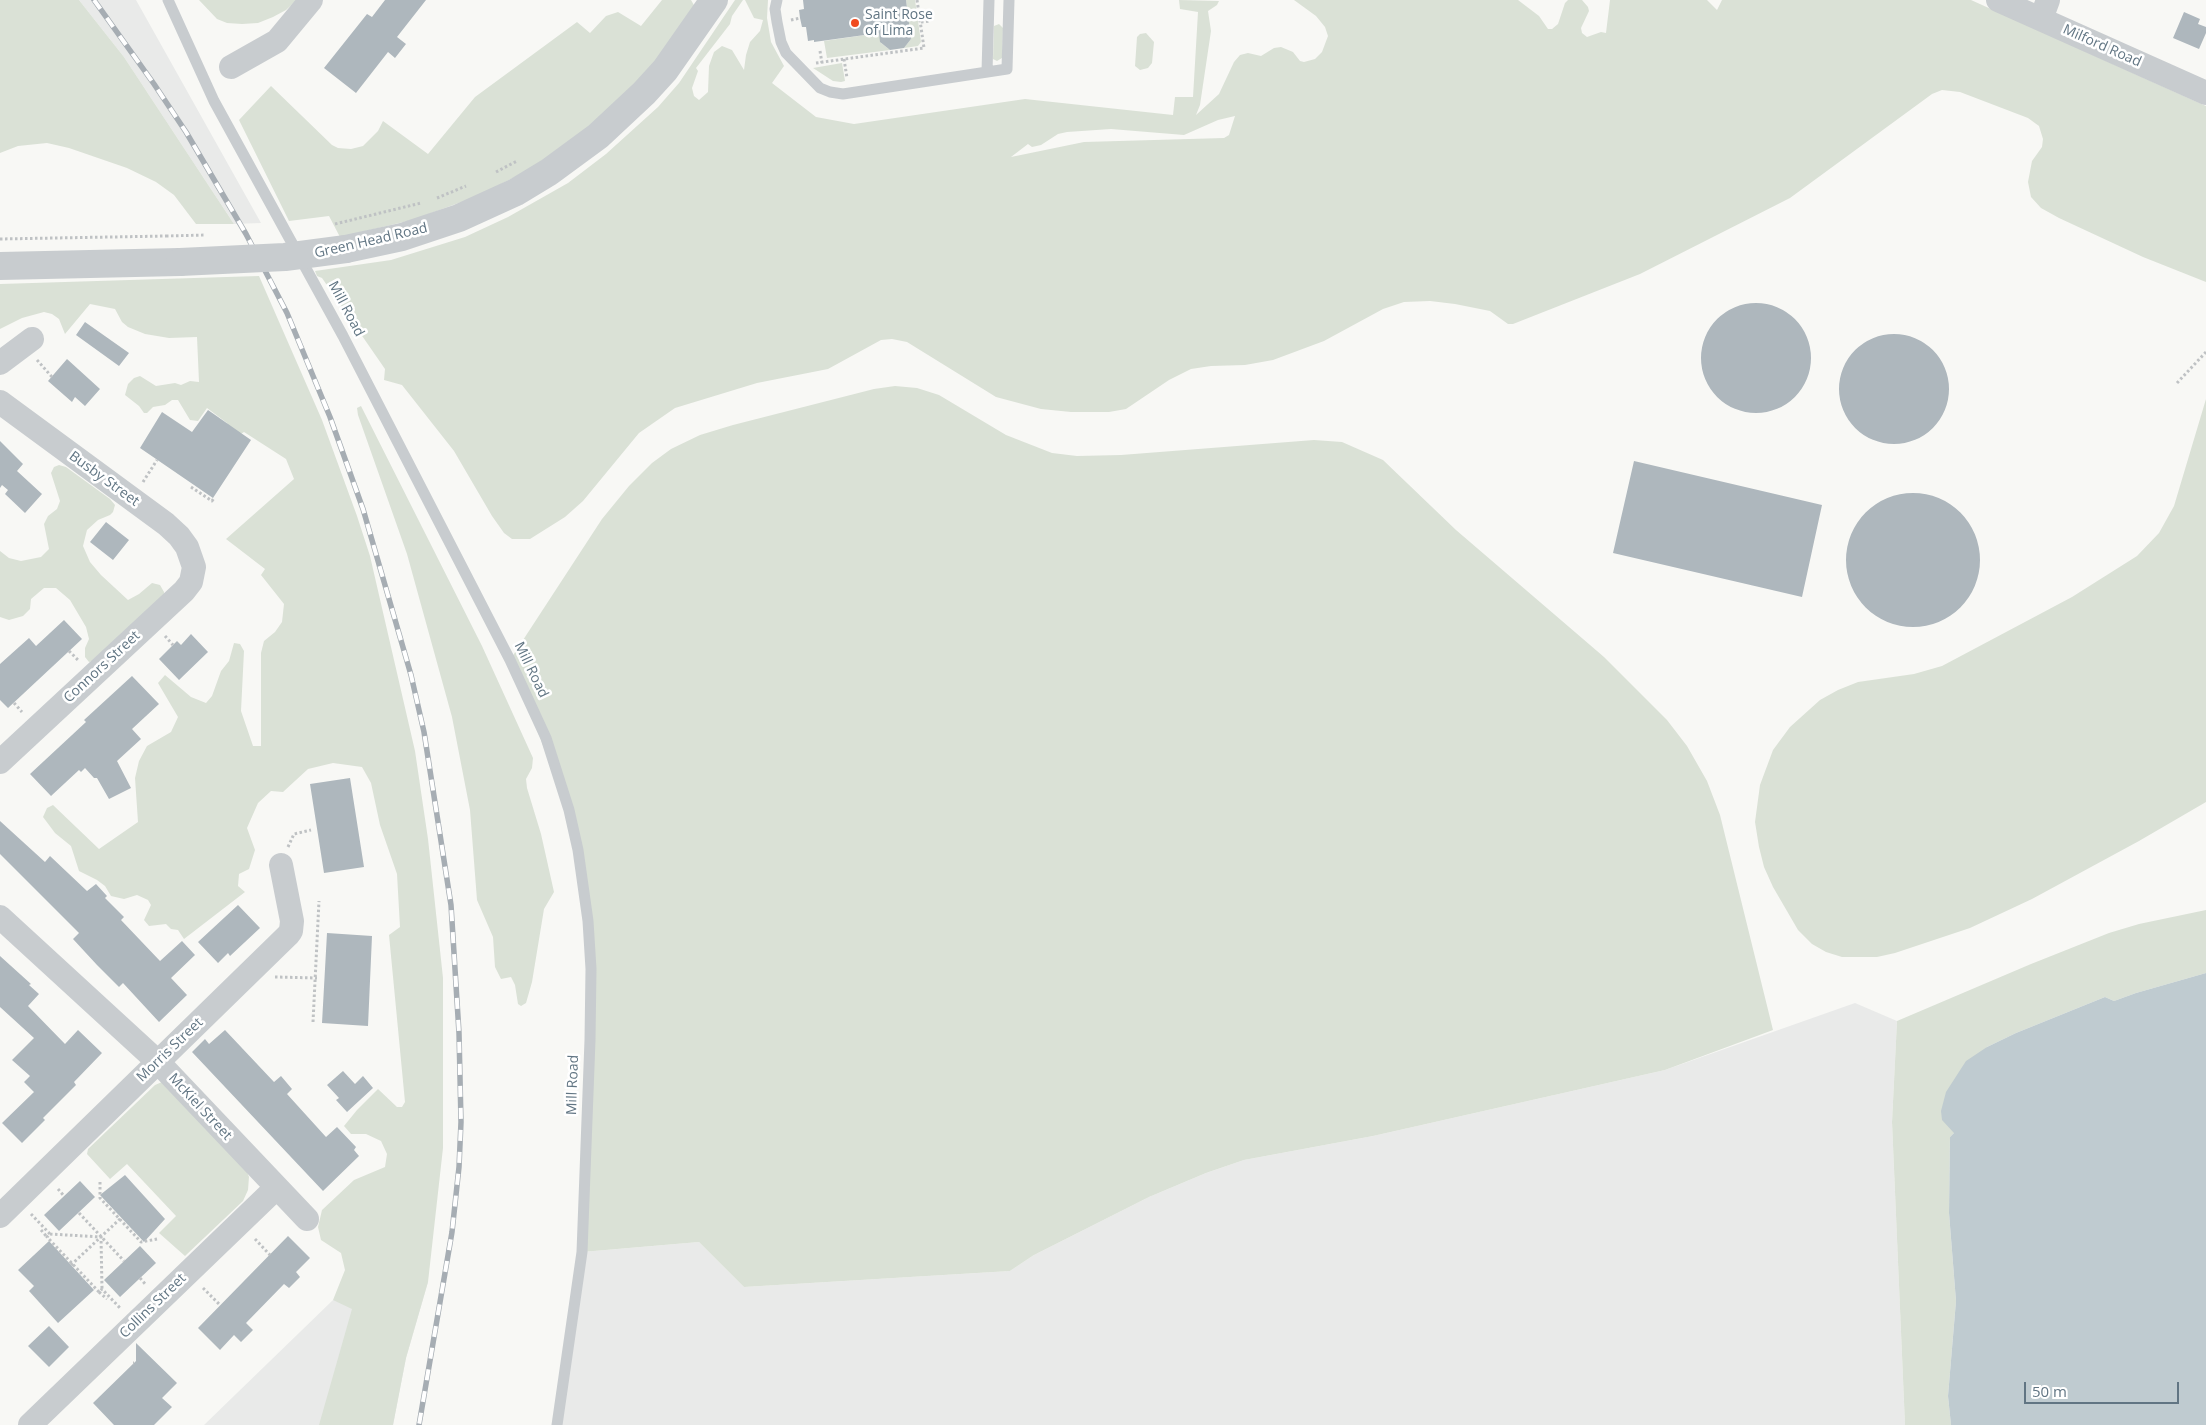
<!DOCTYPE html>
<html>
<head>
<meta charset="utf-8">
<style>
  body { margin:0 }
  #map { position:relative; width:2206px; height:1425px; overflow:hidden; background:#f8f8f5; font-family:"Open Sans",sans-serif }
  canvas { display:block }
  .scale { position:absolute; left:2024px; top:1382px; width:155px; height:22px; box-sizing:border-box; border:2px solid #617583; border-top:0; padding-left:6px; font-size:15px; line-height:18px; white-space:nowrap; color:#617583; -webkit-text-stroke:4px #fff; paint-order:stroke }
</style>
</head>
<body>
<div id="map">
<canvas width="2206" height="1425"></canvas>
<div class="scale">50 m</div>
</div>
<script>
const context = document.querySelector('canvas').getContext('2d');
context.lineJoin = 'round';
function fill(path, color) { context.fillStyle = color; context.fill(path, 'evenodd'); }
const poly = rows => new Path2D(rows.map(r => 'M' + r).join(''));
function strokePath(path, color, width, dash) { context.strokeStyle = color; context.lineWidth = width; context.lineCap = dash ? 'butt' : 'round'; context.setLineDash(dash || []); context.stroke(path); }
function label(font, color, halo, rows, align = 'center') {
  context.font = font + ' "Open Sans",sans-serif'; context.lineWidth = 5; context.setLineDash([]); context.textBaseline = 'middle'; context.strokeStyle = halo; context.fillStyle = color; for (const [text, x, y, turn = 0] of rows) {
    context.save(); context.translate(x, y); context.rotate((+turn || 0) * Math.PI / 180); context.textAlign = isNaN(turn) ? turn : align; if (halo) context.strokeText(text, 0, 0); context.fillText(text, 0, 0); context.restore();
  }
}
fill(poly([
  [79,0,136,0,261,223,234,224,124,57],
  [1855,1003,1897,1021,1892,1122,1905,1425,557,1425,582,1252,699,1242,744,1287,1010,1271,1034,1255,1149,1197,1206,1173,1244,1160,1373,1136,1665,1070],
  [428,1282,406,1358,393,1425,204,1425,333,1300]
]), '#e9eae9');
fill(poly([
  [0,0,79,0,124,57,234,224,196,224,174,195,156,182,127,168,69,148,47,143,18,146,0,153],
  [199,0,297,0,286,10,273,17,258,23,242,24,227,23,217,19],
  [662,0,691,0,695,7,650,68,631,88,588,127,553,154,515,177,475,197,412,220,340,237,329,216,289,221,239,120,271,86,332,145,338,148,351,149,363,146,378,131,383,121,428,154,475,97,577,22,590,33,606,16,618,12,641,26],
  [735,0,743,0,732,16,730,24,696,68,698,71,692,88,694,96,699,100,708,92,709,66,714,52,722,46,732,50,744,70,746,55,750,42,760,31,763,20,754,18,745,0,768,0,767,18,771,42,784,66,772,83,816,117,854,124,1025,99,1173,115,1175,97,1193,97,1198,12,1180,9,1179,0,1219,1,1217,5,1208,11,1211,31,1200,105,1196,115,1219,94,1234,62,1240,55,1248,53,1261,56,1274,48,1281,47,1293,52,1300,61,1304,62,1315,59,1322,52,1328,36,1325,27,1316,16,1294,0,1518,0,1539,16,1548,29,1552,29,1558,24,1565,3,1568,0,1582,0,1588,7,1589,11,1581,28,1582,33,1587,37,1601,32,1606,33,1610,0,1707,0,1717,10,1722,0,1971,0,2206,106,2206,282,2143,257,2059,218,2041,208,2031,197,2028,182,2032,161,2042,147,2043,139,2039,126,2028,118,1960,92,1942,90,1932,94,1790,198,1640,274,1513,324,1508,324,1490,311,1455,304,1430,301,1404,302,1383,309,1324,341,1273,360,1245,365,1211,366,1191,369,1169,380,1126,409,1109,412,1071,412,1041,409,996,397,907,342,892,339,881,340,828,369,757,383,675,408,639,433,583,501,565,517,530,539,512,539,504,533,492,516,454,451,402,385,384,380,385,369,322,278,317,276,315,271,391,260,465,237,508,217,568,183,606,154,658,107,679,83],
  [1235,116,1229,135,1224,138,1084,142,1011,157,1028,144,1032,147,1041,145,1058,134,1067,132,1111,129,1184,135,1218,120],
  [906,0,915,0,921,42,918,46,904,48,911,39],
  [999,24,1003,28,1002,58,997,61,993,59,994,26],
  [879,33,881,43,890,50,827,58,824,41],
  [1146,33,1154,42,1152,63,1148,68,1140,70,1135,66,1137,37,1140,34],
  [842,63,845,81,841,82,833,81,813,68],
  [259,276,322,420,357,516,370,556,415,751,428,839,443,978,443,1148,428,1282,406,1358,393,1425,319,1425,352,1309,333,1300,345,1270,341,1253,321,1240,318,1227,322,1210,354,1180,385,1167,387,1154,381,1141,366,1134,351,1134,344,1126,357,1110,378,1089,397,1107,402,1107,405,1102,389,935,400,927,397,874,380,825,371,783,362,767,333,763,308,769,283,792,271,791,258,803,247,828,255,850,249,869,239,874,238,886,245,892,184,939,178,930,171,929,166,924,149,926,144,920,151,905,148,900,137,895,124,899,111,896,105,886,97,880,79,871,71,846,55,833,43,817,47,808,53,805,99,849,138,822,135,778,139,761,147,746,171,732,178,717,158,683,165,675,191,697,206,703,212,696,221,671,229,661,234,643,240,644,244,651,241,711,253,746,261,746,261,653,264,641,275,632,282,622,284,604,261,575,265,569,226,539,294,479,286,459,244,432,239,435,230,431,227,423,207,408,198,421,190,420,178,400,172,400,165,405,153,407,147,413,144,413,139,406,125,395,128,384,134,378,140,376,156,386,175,383,181,385,190,381,199,382,197,337,169,338,145,334,128,327,122,322,115,309,90,304,65,334,59,319,52,314,44,312,22,318,0,329,0,284],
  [895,386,917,388,939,395,1006,435,1052,453,1077,456,1121,455,1314,440,1342,442,1383,460,1456,530,1604,657,1667,720,1687,746,1707,781,1720,815,1773,1030,1665,1070,1373,1136,1244,1160,1206,1173,1149,1197,1034,1255,1010,1271,744,1287,699,1242,582,1252,591,969,568,810,510,660,602,519,629,486,652,463,671,449,700,435,733,425,874,389],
  [2206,399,2206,802,2139,841,2032,899,1970,928,1895,953,1877,957,1842,957,1826,952,1812,944,1798,930,1773,887,1764,867,1759,847,1755,822,1760,785,1773,750,1790,727,1820,700,1838,690,1858,682,1914,674,1942,666,2072,597,2137,556,2159,533,2174,506],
  [361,406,482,646,533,758,532,768,526,779,527,788,541,834,554,892,544,909,532,982,526,1003,521,1006,518,1004,515,985,511,977,501,979,495,967,493,937,477,900,470,810,452,717,407,554,358,415,357,408],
  [59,465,66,467,110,499,115,505,113,512,110,515,98,520,87,530,83,546,90,562,101,575,128,600,139,594,152,583,160,585,164,592,164,595,93,661,89,662,85,657,85,648,89,639,86,627,70,600,56,588,44,588,31,599,30,609,23,616,9,620,0,617,0,551,9,558,21,561,41,557,49,549,44,524,48,516,57,509,60,501,51,473,54,467],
  [2206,910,2206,973,2136,993,2114,1001,2105,997,2016,1033,1987,1047,1954,1133,1950,1137,1949,1213,1956,1301,1948,1396,1951,1425,1905,1425,1892,1122,1897,1021,2031,964,2109,933,2139,924],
  [162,1082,246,1169,249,1177,248,1190,243,1201,185,1256,159,1233,176,1216,127,1164,110,1179,87,1154,88,1149,155,1085]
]), '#dae1d6');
fill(poly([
  [2206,973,2206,1425,1951,1425,1948,1396,1956,1301,1949,1213,1950,1137,1954,1133,1942,1120,1941,1111,1946,1092,1966,1061,1987,1047,2016,1033,2105,997,2114,1001,2136,993]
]), '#bfcbd0');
fill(poly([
  [385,0,426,0,397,37,406,44,395,58,388,52,356,93,324,68,367,14,372,17],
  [803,0,906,0,911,39,904,48,890,50,880,42,879,33,814,42,814,40,808,41,806,27,802,27,800,18,799,10,804,9],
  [2184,12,2200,19,2198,24,2206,27,2206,33,2199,49,2173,38],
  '1701 358a55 55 0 1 1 110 0a55 55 0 1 1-110 0Z',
  [85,322,129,353,119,366,76,335],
  '1839 389a55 55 0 1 1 110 0a55 55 0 1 1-110 0Z',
  [67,359,100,389,85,406,75,397,72,402,48,381],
  [208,410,251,440,213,498,140,448,162,412,192,432],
  [0,441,23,464,17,471,42,494,25,513,5,494,8,490,2,485,0,488],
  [1634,461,1822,505,1802,597,1613,553],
  '1846 560a67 67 0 1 1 134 0a67 67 0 1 1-134 0Z',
  [106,522,129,540,113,560,90,542],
  [64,620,82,639,8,708,0,700,0,664,29,638,36,646],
  [191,634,208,652,179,680,159,659,177,641,181,645],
  [132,676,159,704,132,729,141,739,117,761,131,788,109,799,97,778,94,778,85,768,81,772,79,770,51,796,30,774,86,722,84,720],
  [350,778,364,867,324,873,310,784],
  [0,821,45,862,50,856,87,891,96,884,107,896,105,898,124,917,121,920,160,961,182,941,195,955,171,978,187,995,159,1022,123,983,119,987,97,965,73,939,79,933,0,854],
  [238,905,260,928,230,956,228,953,218,963,198,942],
  [327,933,372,936,368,1026,322,1023],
  [0,956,31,984,29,985,39,994,28,1006,65,1044,78,1030,102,1053,74,1082,76,1085,43,1118,45,1120,22,1143,2,1123,34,1092,24,1082,30,1076,12,1060,34,1038,0,1007],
  [225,1030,274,1082,281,1076,292,1089,287,1094,326,1137,337,1127,356,1147,354,1150,359,1156,323,1191,192,1052,205,1039,209,1044],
  [343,1071,355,1084,363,1076,373,1088,347,1112,336,1100,339,1098,327,1085],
  [125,1175,165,1219,144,1242,100,1195],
  [80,1181,95,1197,59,1231,44,1215],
  [288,1236,310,1258,296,1272,300,1277,289,1288,284,1284,246,1323,253,1330,241,1342,234,1335,220,1350,198,1328],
  [49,1241,94,1290,58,1323,29,1291,34,1286,18,1270],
  [140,1246,156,1263,120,1297,104,1280],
  [49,1326,69,1347,49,1367,28,1346],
  [136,1343,177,1383,162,1398,172,1407,154,1425,114,1425,93,1403,136,1361]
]), '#aeb7bd');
strokePath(poly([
  [791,20,800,18],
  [921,22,930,21],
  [820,51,822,63],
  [844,59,847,78],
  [816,63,924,48,917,0],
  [496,172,517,161],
  [437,198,466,186],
  [335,224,421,203],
  [0,239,166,236],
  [37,360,52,377],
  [2177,383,2206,352],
  [143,482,157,460],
  [191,487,212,501,214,498],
  [165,636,173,645],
  [69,651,78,660],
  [14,703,22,712],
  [288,847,294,834,311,830],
  [275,977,317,978],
  [313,1022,319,901],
  [100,1182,100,1198,141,1242,157,1239],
  [58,1189,64,1196],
  [79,1213,124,1261],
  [31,1214,50,1234,47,1237,99,1292,102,1289,121,1309],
  [41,1230,47,1237],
  [50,1234,101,1237,102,1289],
  [255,1239,270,1255],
  [71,1265,121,1218],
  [140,1278,146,1285],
  [203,1288,220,1305],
  [99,1292,107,1299],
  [133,1363,134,1363]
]), '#bfc2c4', 3, [2.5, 2.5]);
strokePath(poly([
  [168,0,214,101,343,336,510,660,546,738,569,810,578,850,588,921,591,969,590,1040,582,1252,557,1425],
  [777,0,775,9,777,22,781,42,786,53,820,88,830,92,843,94,1007,69,1009,0],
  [987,72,989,0]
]), '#c8cccf', 11);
strokePath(poly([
  [1998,0,2206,93],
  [2041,19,2048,0],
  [231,67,277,41,311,0],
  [0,363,32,339],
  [0,402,166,524,179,536,187,547,194,567,191,582,184,591,0,762],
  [0,917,158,1062,307,1219],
  [0,1216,288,935,291,931,292,921,281,865],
  [30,1425,276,1188]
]), '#c8cccf', 24);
strokePath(poly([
  [346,249,402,237,459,218,516,192,549,172,598,136,644,93,665,70,714,0],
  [0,266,180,262]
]), '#c8cccf', 28);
const rail = poly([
  [94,0,154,84,186,132,246,234,287,313,330,417,363,509,411,675,424,732,451,905,459,1033,461,1122,459,1167,452,1232,419,1425]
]);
strokePath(rail, '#a6adb3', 5.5);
strokePath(rail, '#fff', 4, [11]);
strokePath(poly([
  [166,236,206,235]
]), '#bfc2c4', 3, [2.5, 2.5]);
strokePath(poly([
  [180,262,285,257,346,249]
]), '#c8cccf', 28);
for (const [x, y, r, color] of [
  [855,23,5,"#f04a1e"]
]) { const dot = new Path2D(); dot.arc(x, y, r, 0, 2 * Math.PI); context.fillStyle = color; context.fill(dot); strokePath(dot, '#fff', 2); }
label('14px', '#617583', '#fff', [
  ["Saint Rose",865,15],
  ["of Lima",865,31]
], 'left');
label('14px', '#617583', '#fff', [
  ["Milford Road",2102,46,24],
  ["Green Head Road",371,241,-13],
  ["Mill Road",346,309,62],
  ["Busby Street",104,479,36],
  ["Connors Street",102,667,-43],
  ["Mill Road",531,670,64],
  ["Morris Street",170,1050,-44],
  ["Mill Road",573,1085,-88],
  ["McKiel Street",200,1107,47],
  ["Collins Street",153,1306,-44]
]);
</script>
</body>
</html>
